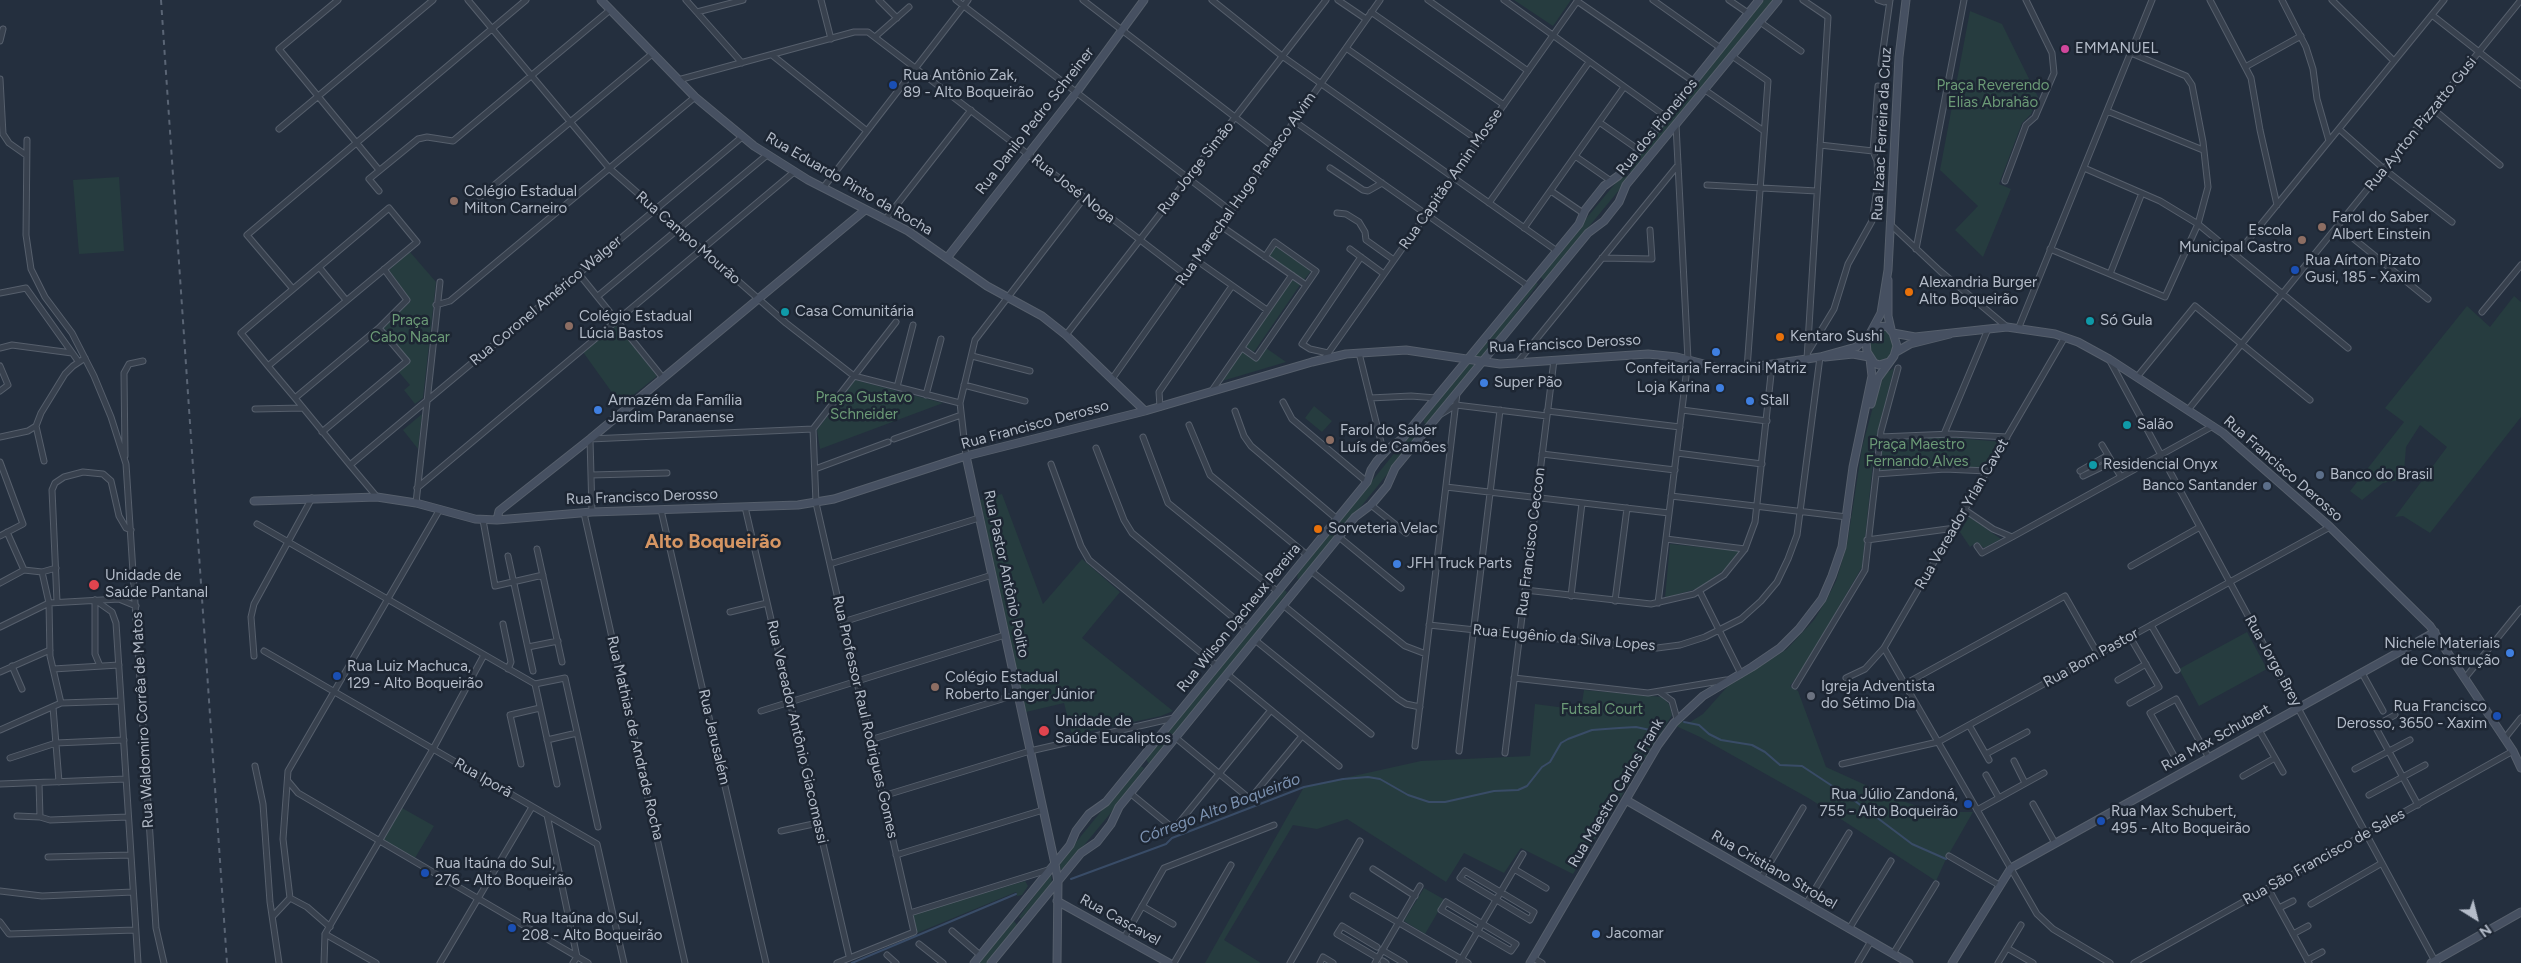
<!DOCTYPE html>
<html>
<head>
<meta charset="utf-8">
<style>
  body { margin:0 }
  #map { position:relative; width:2521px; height:963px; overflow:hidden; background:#242f3e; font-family:Figtree,sans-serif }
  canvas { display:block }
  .north { position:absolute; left:2451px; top:893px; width:50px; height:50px; -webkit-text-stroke:4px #1d2633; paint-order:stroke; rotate:144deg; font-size:14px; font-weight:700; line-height:20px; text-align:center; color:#b4bcc9 }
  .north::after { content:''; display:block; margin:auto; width:18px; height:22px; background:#b4bcc9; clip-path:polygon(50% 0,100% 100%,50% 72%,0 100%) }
</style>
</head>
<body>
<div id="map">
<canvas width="2521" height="963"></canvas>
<div class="north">N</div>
</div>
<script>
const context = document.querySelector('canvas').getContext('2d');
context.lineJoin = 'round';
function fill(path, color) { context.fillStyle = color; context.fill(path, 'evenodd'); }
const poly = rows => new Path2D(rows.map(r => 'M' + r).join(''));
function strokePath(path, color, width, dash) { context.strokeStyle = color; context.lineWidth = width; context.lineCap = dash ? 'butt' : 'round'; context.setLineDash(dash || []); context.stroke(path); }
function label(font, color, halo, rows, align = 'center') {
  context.font = font + ' Figtree,sans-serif'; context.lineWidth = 5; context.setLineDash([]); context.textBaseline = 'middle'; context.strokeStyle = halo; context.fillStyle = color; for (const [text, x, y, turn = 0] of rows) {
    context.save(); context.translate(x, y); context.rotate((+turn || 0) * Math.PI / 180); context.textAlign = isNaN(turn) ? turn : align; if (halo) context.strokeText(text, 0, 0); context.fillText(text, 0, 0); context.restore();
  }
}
fill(poly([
  [1514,0,1571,0,1553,26],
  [1764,0,1774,0,1633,173,1630,172,1628,169,1653,136],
  [1970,11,2002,24,2038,97,2031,114,2022,123,1999,184,2011,189,1983,257,1955,230,1978,206,1940,170],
  [1624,173,1629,178,1544,281,1539,275],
  [119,177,124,251,79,254,73,180],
  [1275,246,1311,271,1304,280,1268,256],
  [410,252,436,282,423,398,415,404,404,390,410,385,398,371,410,361,383,328,411,301,389,270],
  [1291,279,1300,285,1254,352,1245,346],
  [1535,281,1538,284,1482,358,1474,355],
  [2514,296,2521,302,2521,417,2430,533,2403,516,2395,517,2447,447,2420,425,2406,447,2404,472,2399,480,2383,483,2362,500,2350,491,2404,422,2385,408,2467,306,2490,327],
  [616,324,657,376,621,405,583,352],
  [1885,329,1892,335,1894,350,1889,358,1881,362,1874,359,1870,351,1869,341,1875,331],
  [1266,348,1286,362,1222,381,1242,352,1256,361],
  [1467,364,1476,365,1429,424,1424,423,1424,419],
  [1894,368,1875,443,1862,567,1805,665,1790,686,1798,691,1826,767,1892,797,1933,812,1973,812,1946,859,1936,881,1810,799,1700,737,1676,726,1680,720,1687,724,1703,714,1727,687,1787,649,1814,620,1827,599,1836,581,1847,545,1862,448,1878,388,1886,373],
  [855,380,943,403,820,449,817,430],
  [1314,406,1332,421,1322,432,1305,418],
  [422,414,418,449,403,430],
  [1417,425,1423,430,1303,578,1297,579,1298,573],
  [1944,437,2003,442,1987,468,1945,466,1879,472,1882,439],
  [1002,494,1043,604,1082,559,1120,592,1082,638,1173,711,1161,716,1072,735,1064,703,1026,712,980,500],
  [1969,517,2001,539,1984,548,1977,542,1970,547,1960,532],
  [1670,544,1740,551,1725,569,1700,588,1665,598],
  [1283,589,1287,592,1286,594,1274,609,1264,626,1150,765,1145,758],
  [2247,632,2267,669,2199,706,2179,669],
  [1584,690,1662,697,1669,704,1672,715,1573,874,1521,848,1504,873,1464,853,1446,882,1347,819,1317,829,1293,825,1224,940,1261,963,1205,963,1304,787,1421,761,1530,756,1535,704,1581,710],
  [1139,765,1144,768,1123,798,1062,872,1059,863],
  [402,808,434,826,415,858,383,840],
  [1051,873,1052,884,1021,919,1019,917],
  [1025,881,1028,886,1022,895,1017,896,1016,892,917,933,913,914],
  [1424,888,1445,900,1425,934,1404,921],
  [1013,920,1018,926,988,963,978,963]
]), '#263c3f');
strokePath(poly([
  [1684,722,1699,725,1709,734,1721,740,1752,745,1765,752,1780,765,1802,766,1855,801,1912,844,1946,859],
  [1071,879,1166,844,1172,838,1304,787,1343,779,1368,777,1380,779,1408,795,1429,802,1445,802,1494,791,1518,790,1527,786,1542,767,1550,762,1561,743,1568,739,1592,730,1619,728,1636,727,1650,730],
  [852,963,1016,894]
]), '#394c67', 2);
const street = poly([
  [338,0,279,49,379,170],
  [468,0,609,168,786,323,854,376,960,403],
  [686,0,742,63],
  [821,0,831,39],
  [879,0,897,18],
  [956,0,1231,211],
  [1083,0,1275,148],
  [1212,0,1282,56,1557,251],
  [1338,0,1366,19],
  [1428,0,1528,71],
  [1504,0,1665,116],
  [1653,0,1719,47],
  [1729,0,1748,13],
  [1803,0,1828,17,1807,359],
  [1878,0,1884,2,1890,0],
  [2210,0,2251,78,2260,130,2277,205],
  [2282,0,2306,47,2313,69,2317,99,2329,141],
  [2332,0,2394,61],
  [1577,1,1693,81],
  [697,12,743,0],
  [1371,12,1504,105],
  [2432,15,2521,85],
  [1760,22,1801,51],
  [875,37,909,7],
  [0,41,3,29],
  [1346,48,1479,141],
  [772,55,867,131],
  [1732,56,1768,81,1747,369],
  [1881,64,1890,0],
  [2247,66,2301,36],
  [0,79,3,134,9,143,26,155],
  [678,80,854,32,868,32,1186,275],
  [1705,90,1764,131],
  [2433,109,2500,165],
  [2107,111,2203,150],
  [1294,121,1528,286],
  [1599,122,1639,150],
  [279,129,433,0],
  [2339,129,2384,169,2452,222],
  [27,140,26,235,31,269,45,297,72,333,94,376,111,417,126,464,156,928,164,963],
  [1820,145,1873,151],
  [1575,156,1611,181],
  [1330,168,1363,190,1368,191,1382,183],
  [2084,168,2160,201,2198,224,2348,348],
  [2005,181,2026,125,2035,117,2054,73,2052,53,2026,0],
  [1707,185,1817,191],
  [823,188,968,0],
  [379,191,369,179,418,139,427,137,453,141,610,10],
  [1551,191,1583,213],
  [480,197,652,54],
  [1489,203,1589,62],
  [1337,213,1346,214,1359,222,1365,232,1366,240,1394,260],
  [885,220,971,110],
  [1891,225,1940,271,2007,327],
  [1221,226,1306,285],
  [2338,226,2428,299],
  [1524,228,1624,87],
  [1350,249,1384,274],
  [1916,249,1964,0],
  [2050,249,2165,297,2198,224,2208,187,2203,142,2192,85,2186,76,2131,53],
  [2236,255,2444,0],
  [1602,258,1652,259,1650,230],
  [1196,260,1267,310],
  [319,267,346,300],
  [579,274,663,378],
  [2110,274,2142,193],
  [293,289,247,235,526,0],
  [0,293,26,288,78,361],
  [598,296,767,155],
  [436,305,450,301,695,97],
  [2482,312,2521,265],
  [2019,327,2152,0],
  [1066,335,1326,0],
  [0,348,12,345,72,353],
  [1242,348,1256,358,1316,271,1275,242,1265,257],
  [1808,352,1834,309,1848,264,1872,221,1878,183,1877,161,1873,151,1878,86],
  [1328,353,1310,349,1302,344,1361,257],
  [1359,353,1381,442],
  [972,356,1030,371],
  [1324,359,1578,0],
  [2109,359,2436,963],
  [1517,363,1678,165],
  [0,366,8,385,0,391],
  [268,366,417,242,389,208,241,333,268,366,295,398,350,465,377,497],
  [2137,377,2195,306,2310,400],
  [1112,379,1380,0],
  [964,385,1025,401],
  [897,387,913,325],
  [1211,392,1292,275],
  [926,395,941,339],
  [295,398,379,328,407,300,384,269],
  [1370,398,1411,396,1436,398],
  [1283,402,1292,419,1367,482],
  [1160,407,1159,392,1232,286],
  [255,409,303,408],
  [1682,410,1767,421],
  [2188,410,2521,0],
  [1235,411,1244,436,1251,446,1337,519],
  [1547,411,1680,427],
  [1441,414,1456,405,1547,416],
  [1189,425,1210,475,1307,555],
  [36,426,44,461],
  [322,432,407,361,379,328],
  [1944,434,1988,329],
  [0,437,28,431,36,426,41,413,65,374,73,366,85,358],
  [1143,437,1168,503,1278,592],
  [1880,437,1952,434,2007,437],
  [894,439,961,415],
  [2102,445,2121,477],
  [1096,448,1124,520,1132,533,1247,629],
  [1677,453,1762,464],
  [1542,454,1675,470],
  [125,456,124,373,129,364,143,361],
  [966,456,960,403,975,340,1084,198],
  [0,462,23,524,0,536],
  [1051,464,1081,546,1089,560,1217,666],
  [350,465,742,137],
  [815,469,888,442],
  [2080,471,2108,455],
  [1876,474,1945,469,1987,471],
  [591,475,667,473],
  [2083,476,2112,462],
  [1446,487,1669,513],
  [417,488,794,172],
  [1671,496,1847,517],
  [416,503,440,282],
  [1371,505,1406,533],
  [745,507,849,956],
  [661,510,766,963],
  [1965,510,1993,529,2012,537,2213,426],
  [592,512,590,439,813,429],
  [584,513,685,963],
  [483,520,495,586,543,575],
  [257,524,535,684,565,678,598,827],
  [7,532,24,570],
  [1339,537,1401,588],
  [1666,539,1745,549],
  [1867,540,1955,528],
  [1977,546,1982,553,2012,537],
  [537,549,562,662],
  [508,556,533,671],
  [830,564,979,518],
  [2131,566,2200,527],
  [1311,571,1405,646,1426,654],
  [42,572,49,603,50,656,61,703],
  [0,583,24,570,42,572,56,568],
  [1525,590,1651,604,1694,594,1724,575,1745,549,1755,522,1772,365],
  [1700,592,1741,674],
  [1571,596,1582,503],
  [95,600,112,612,116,623,138,963],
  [95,600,95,654,100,666],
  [1615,601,1627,508],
  [57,602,52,490,55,483,64,477,83,472,103,474,111,481,119,516,126,528,131,530],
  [1658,603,1688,360,1676,125],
  [1283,605,1398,699,1406,704,1420,707],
  [730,612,767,603],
  [843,622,992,575],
  [503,624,511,662,508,669],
  [1429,625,1624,646,1657,648,1680,645,1705,637,1741,619,1761,601,1777,582,1788,559,1797,535,1820,357],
  [2151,625,2177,670],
  [0,627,49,603,119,599,136,606],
  [2130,637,2159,687,2130,703],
  [1255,640,1371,734],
  [528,647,558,641],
  [1884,648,2037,914,2053,929,2110,963],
  [264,651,597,844,624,963],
  [254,656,251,617,254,604,312,498],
  [12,666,22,689],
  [53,669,119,665],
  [0,672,50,650],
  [2362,673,2383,711],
  [1227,674,1339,766],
  [1514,678,1648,693,1726,680],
  [1846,678,1865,669,1884,648,2065,337],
  [2465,678,2521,609],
  [2118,680,2146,664],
  [535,684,557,784],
  [1905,684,2065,596,2098,654],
  [1795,686,1865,570,1881,431,1898,368],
  [1661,693,1672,701,1677,719],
  [53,707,59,782],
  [761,711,1005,635],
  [2395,715,2375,726,2418,805],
  [1969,725,1989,760],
  [0,730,61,703,121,701],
  [2259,730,2283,772],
  [1176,738,1250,799,1302,736],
  [2505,738,2521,718],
  [547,740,577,733],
  [870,740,1018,694],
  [1415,746,1457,393],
  [1459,751,1500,410],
  [1505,753,1554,360],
  [1986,754,2027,732],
  [2173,754,2150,713,2176,699,2209,758],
  [10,758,56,743,124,740],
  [2014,761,2025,783],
  [521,764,510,715,540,708],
  [1842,764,1938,742,2330,527],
  [255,766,263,804,270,902,279,963],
  [2355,769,2410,740],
  [1986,775,1999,798],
  [2243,776,2275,758],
  [288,781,298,793,588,963],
  [39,783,40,817],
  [0,784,126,779],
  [1130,793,1174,829,1271,710],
  [2369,795,2425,765],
  [883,796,1030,751,1174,718],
  [2033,804,2055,843],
  [1977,810,2044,773],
  [547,815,577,957,573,963],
  [17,816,40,817,50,820,128,817],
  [781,831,818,823],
  [896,855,1043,810],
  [1949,856,1999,885],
  [48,857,131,855],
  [1373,869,1415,896],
  [1514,869,1546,888],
  [1465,871,1534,912,1530,920,1460,878,1465,871],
  [1761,878,1803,808],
  [2268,888,2309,963],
  [0,891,42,896,133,892],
  [1353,896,1468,963],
  [290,898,283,839,288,771,440,509],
  [1446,902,1516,944,1511,951,1441,910,1446,902],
  [1806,904,1849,833],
  [2311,904,2382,863],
  [1142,906,1173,924],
  [2279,908,2293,901],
  [910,913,1051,869],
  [273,916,290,898,307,907,330,927],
  [0,922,9,934,135,930],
  [1849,929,1891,861],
  [952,931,980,955],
  [325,934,376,963],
  [2293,934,2308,926],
  [1124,938,1164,868,1274,825],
  [919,944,943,963],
  [1377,947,1342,926,1337,934,1378,958],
  [2007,948,2033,963],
  [1382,950,1404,963],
  [1893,954,1936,884],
  [887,955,896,963],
  [1533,958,1542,963],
  [2307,960,2322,952],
  [1383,961,1386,963],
  [324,963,325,934,433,749,484,655],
  [440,963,532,807],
  [837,963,914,932,816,503,813,429,896,322],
  [1174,963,1231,865],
  [1290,963,1360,841],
  [1320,963,1323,957,1333,963],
  [1375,963,1420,886],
  [1459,963,1523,854],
  [1858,963,1871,941],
  [1998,963,2021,925],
  [2134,963,2513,751]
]);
const secondary = poly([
  [601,0,695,97,754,146,808,180,908,231,987,286,1042,316,1066,335,1145,411],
  [947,258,1076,93,1144,0],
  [1888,280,1888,316,1891,329],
  [1893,333,1915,337,2007,327,2055,334,2078,342,2109,359,2223,433,2330,527,2430,626,2513,751,2521,768],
  [1896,352,1910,344,1950,334],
  [1825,357,1853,354,1869,357],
  [1889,362,1879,365,1874,363,1867,352,1866,341,1881,313,1888,270,1899,57,1906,0],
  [1871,404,1878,378,1894,356,1897,346,1893,333,1887,326,1877,327,1872,330],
  [966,456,1055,864,1058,882,1057,963],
  [254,501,377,497,416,503,475,519,497,520,592,512,798,505,834,499,966,456,1145,411,1312,362,1346,354,1406,350,1500,364,1648,354,1677,357,1723,369,1739,369,1820,357,1856,347,1867,338],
  [497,520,499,511,590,439,865,210],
  [1626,800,1909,963],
  [1057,901,1169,963],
  [974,963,1070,845,1076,831,1089,814,1106,802,1367,482,1371,470,1377,461,1388,449,1402,439,1579,224,1585,210,1604,186,1618,176,1759,0],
  [991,963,1081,853,1097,842,1111,824,1119,807,1355,517,1371,505,1387,486,1395,468,1588,233,1604,221,1619,202,1626,185,1778,0],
  [1530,963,1658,745,1674,723,1703,696,1752,667,1780,648,1799,629,1822,599,1832,576,1842,547,1853,467,1872,376,1870,359],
  [1952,963,2011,868,2435,632],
  [2431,963,2521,912]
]);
strokePath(street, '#565f6c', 7);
strokePath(secondary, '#565f6c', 9);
strokePath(street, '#38414e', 5);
strokePath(secondary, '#465061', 7);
strokePath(poly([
  [161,0,227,963]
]), '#5a6575', 2, [5, 5]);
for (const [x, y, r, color] of [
  [2065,49,5,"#d1479c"],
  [893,85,5,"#1a4fb4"],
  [454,201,5,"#8d6e63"],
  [2322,227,5,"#8d6e63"],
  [2302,240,5,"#8d6e63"],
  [2295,270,5,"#1a4fb4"],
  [1909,292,5,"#e8710a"],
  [785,312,5,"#0f9aa8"],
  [2090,321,5,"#0f9aa8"],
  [569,326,5,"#8d6e63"],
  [1780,337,5,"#e8710a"],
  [1716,352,5,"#3f7fe0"],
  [1484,383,5,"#3f7fe0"],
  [1720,388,5,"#3f7fe0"],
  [1750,401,5,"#3f7fe0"],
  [598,410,5,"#3f7fe0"],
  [2127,425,5,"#0f9aa8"],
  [1330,440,5,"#8d6e63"],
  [2093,465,5,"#0f9aa8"],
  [2320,475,5,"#5c6f8a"],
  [2267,486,5,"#5c6f8a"],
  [1318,529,5,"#e8710a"],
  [1397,564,5,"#3f7fe0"],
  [94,585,6,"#e0444e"],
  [2510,653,5,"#3f7fe0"],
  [337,676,5,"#1a4fb4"],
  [935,687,5,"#8d6e63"],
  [1811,696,5,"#6b7280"],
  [2497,716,5,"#1a4fb4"],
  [1044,731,6,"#e0444e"],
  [1968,804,5,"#1a4fb4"],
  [2101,821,5,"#1a4fb4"],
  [425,873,5,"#1a4fb4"],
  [512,928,5,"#1a4fb4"],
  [1596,934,5,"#3f7fe0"]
]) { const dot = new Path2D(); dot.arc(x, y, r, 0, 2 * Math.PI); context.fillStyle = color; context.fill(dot); strokePath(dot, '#1d2633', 2); }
label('15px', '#b4bcc9', '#1d2633', [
  ["EMMANUEL",2075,49],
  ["Rua Antônio Zak,",903,76],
  ["89 - Alto Boqueirão",903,93],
  ["Colégio Estadual",464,192],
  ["Milton Carneiro",464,209],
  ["Farol do Saber",2332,218],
  ["Albert Einstein",2332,235],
  ["Escola",2292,231,"right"],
  ["Municipal Castro",2292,248,"right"],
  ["Rua Aírton Pizato",2305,261],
  ["Gusi, 185 - Xaxim",2305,278],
  ["Alexandria Burger",1919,283],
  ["Alto Boqueirão",1919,300],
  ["Casa Comunitária",795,312],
  ["Colégio Estadual",579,317],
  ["Lúcia Bastos",579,334],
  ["Só Gula",2100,321],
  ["Kentaro Sushi",1790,337],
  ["Confeitaria Ferracini Matriz",1716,369,"center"],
  ["Super Pão",1494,383],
  ["Loja Karina",1710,388,"right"],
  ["Armazém da Família",608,401],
  ["Jardim Paranaense",608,418],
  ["Stall",1760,401],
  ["Salão",2137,425],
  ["Farol do Saber",1340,431],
  ["Luís de Camões",1340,448],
  ["Residencial Onyx",2103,465],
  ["Banco do Brasil",2330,475],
  ["Banco Santander",2257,486,"right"],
  ["Sorveteria Velac",1328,529],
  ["JFH Truck Parts",1407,564],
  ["Unidade de",105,576],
  ["Saúde Pantanal",105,593],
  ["Nichele Materiais",2500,644,"right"],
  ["de Construção",2500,661,"right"],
  ["Rua Luiz Machuca,",347,667],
  ["129 - Alto Boqueirão",347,684],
  ["Colégio Estadual",945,678],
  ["Roberto Langer Júnior",945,695],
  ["Igreja Adventista",1821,687],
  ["do Sétimo Dia",1821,704],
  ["Rua Francisco",2487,707,"right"],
  ["Derosso, 3650 - Xaxim",2487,724,"right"],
  ["Unidade de",1055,722],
  ["Saúde Eucaliptos",1055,739],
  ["Rua Júlio Zandoná,",1958,795,"right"],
  ["755 - Alto Boqueirão",1958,812,"right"],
  ["Rua Max Schubert,",2111,812],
  ["495 - Alto Boqueirão",2111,829],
  ["Rua Itaúna do Sul,",435,864],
  ["276 - Alto Boqueirão",435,881],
  ["Rua Itaúna do Sul,",522,919],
  ["208 - Alto Boqueirão",522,936],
  ["Jacomar",1606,934]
], 'left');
label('15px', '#6b9a76', '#1d2633', [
  ["Praça Reverendo",1993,86],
  ["Elias Abrahão",1993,103],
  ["Praça",410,321],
  ["Cabo Nacar",410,338],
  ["Praça Gustavo",864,398],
  ["Schneider",864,415],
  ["Praça Maestro",1917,445],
  ["Fernando Alves",1917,462],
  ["Futsal Court",1602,710]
]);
label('15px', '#b4bcc9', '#1d2633', [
  ["Rua Danilo Pedro Schreiner",1035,121,-52],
  ["Rua Ayrton Pizzatto Gusi",2421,124,-51],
  ["Rua dos Pioneiros",1657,127,-51],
  ["Rua Izaac Ferreira da Cruz",1882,134,-87],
  ["Rua Jorge Simão",1196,168,-52],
  ["Rua Capitão Amin Mosse",1451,179,-55],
  ["Rua Eduardo Pinto da Rocha",849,184,30],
  ["Rua José Noga",1073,189,38],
  ["Rua Marechal Hugo Panasco Alvim",1246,189,-55],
  ["Rua Campo Mourão",688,238,41],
  ["Rua Coronel Américo Walger",546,301,-40],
  ["Rua Francisco Derosso",1565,344,-3],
  ["Rua Francisco Derosso",1035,425,-15],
  ["Rua Francisco Derosso",2283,469,41],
  ["Rua Francisco Derosso",642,497,-2],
  ["Rua Vereador Yrlan Cavet",1962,514,-60],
  ["Rua Francisco Ceccon",1531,542,-83],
  ["Rua Pastor Antônio Polito",1006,574,78],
  ["Rua Wilson Dacheux Pereira",1239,618,-51],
  ["Rua Eugênio da Silva Lopes",1564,638,5],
  ["Rua Bom Pastor",2091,658,-29],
  ["Rua Jorge Brey",2273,661,61],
  ["Rua Professor Raul Rodrigues Gomes",865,717,77],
  ["Rua Waldomiro Corrêa de Matos",143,720,-93],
  ["Rua Vereador Antônio Giacomassi",797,732,77],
  ["Rua Jerusalém",714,737,77],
  ["Rua Mathias de Andrade Rocha",635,738,77],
  ["Rua Max Schubert",2216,738,-29],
  ["Rua Iporã",483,778,30],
  ["Rua Maestro Carlos Frank",1616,793,-59],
  ["Rua São Francisco de Sales",2324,857,-29],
  ["Rua Cristiano Strobel",1774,870,30],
  ["Rua Cascavel",1120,920,29]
]);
label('italic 16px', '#7c92b1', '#1d2633', [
  ["Córrego Alto Boqueirão",1220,809,-21]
]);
label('bold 20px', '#d59563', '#1d2633', [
  ["Alto Boqueirão",713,542]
]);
</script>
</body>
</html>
